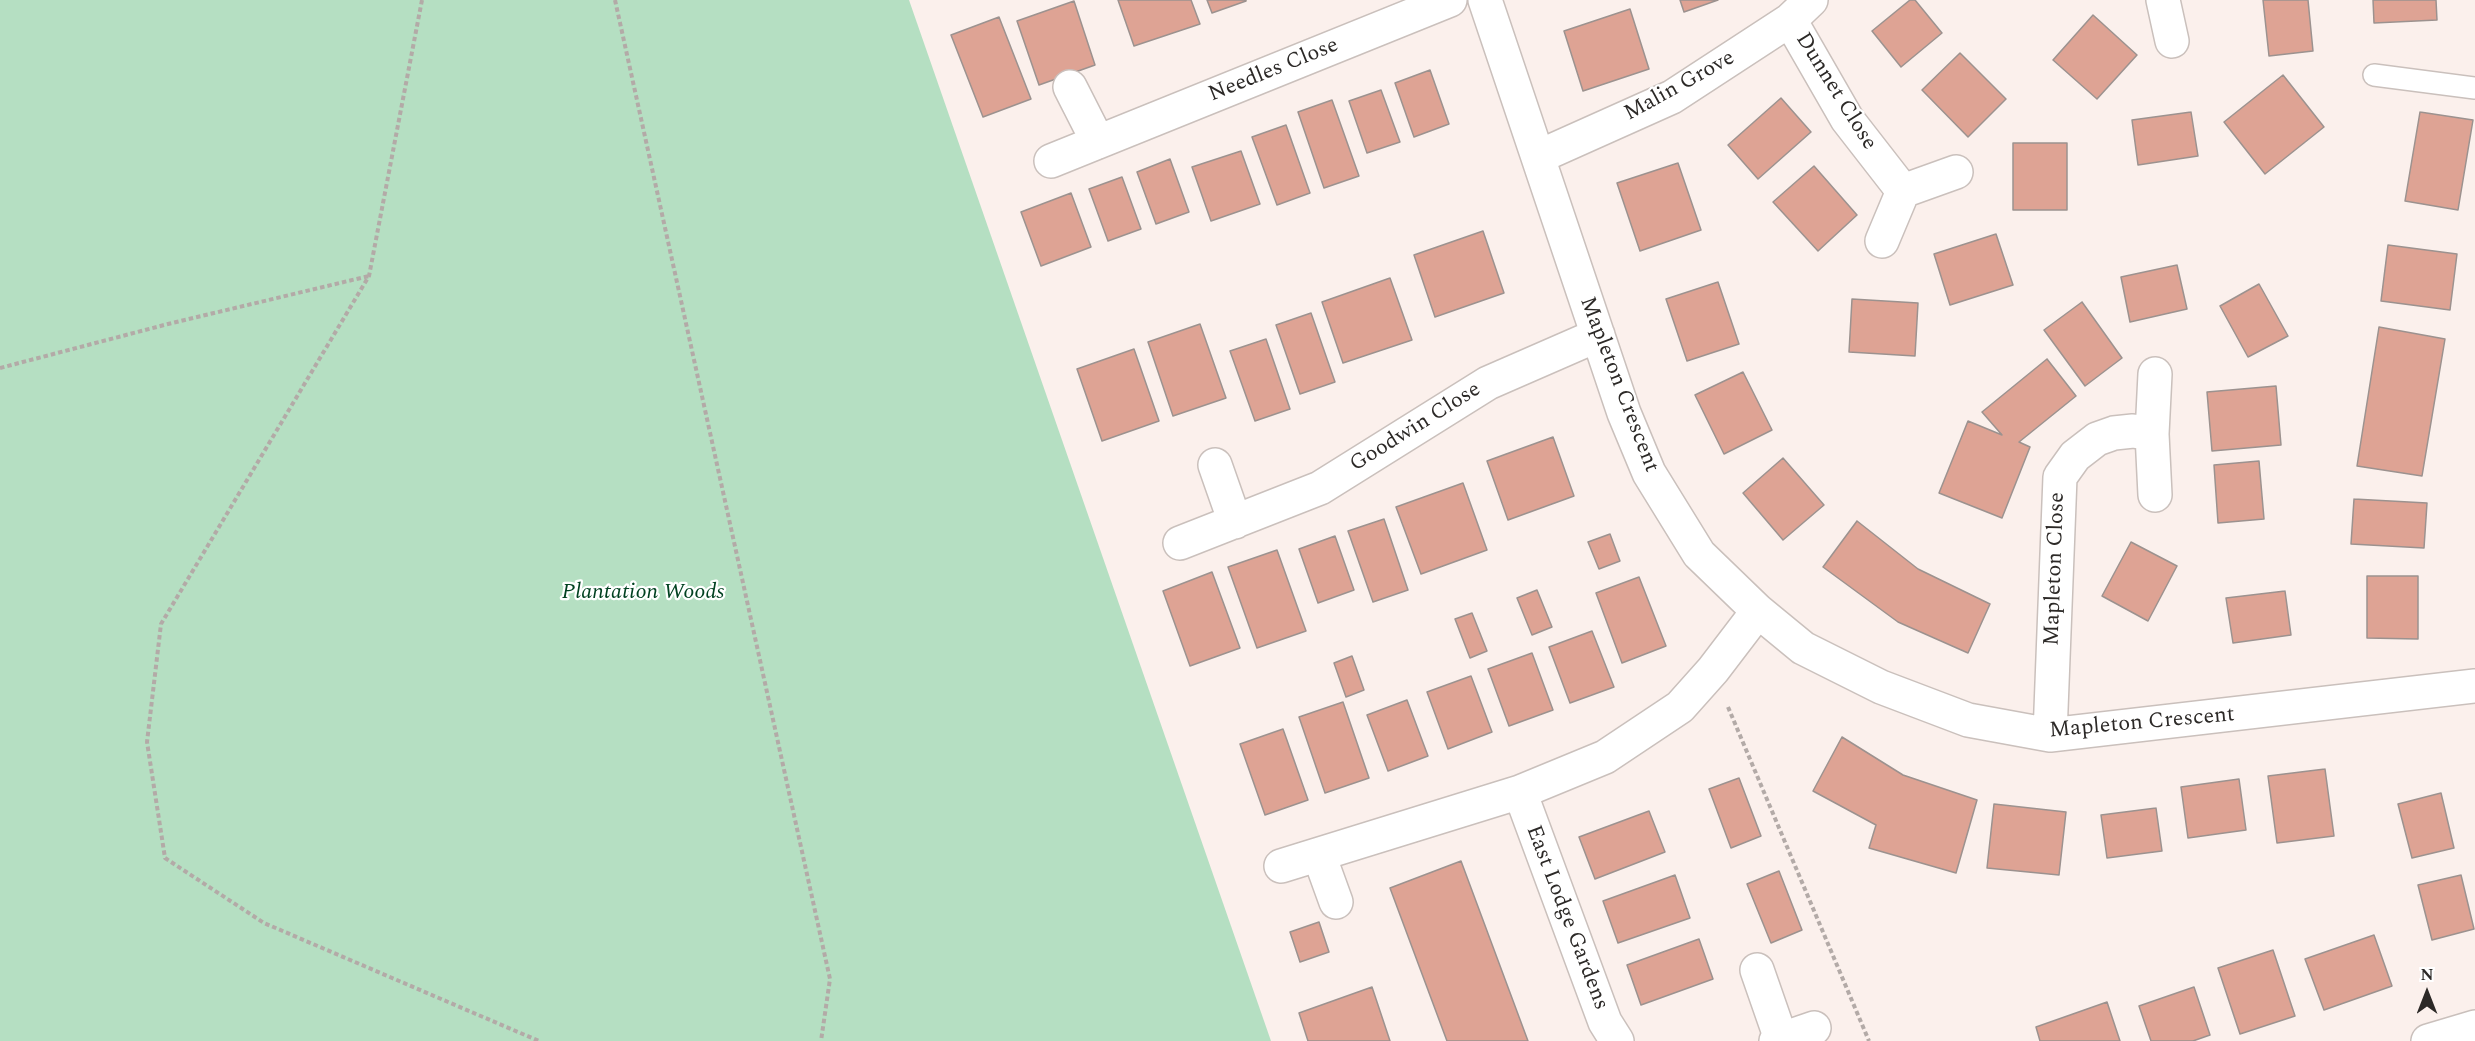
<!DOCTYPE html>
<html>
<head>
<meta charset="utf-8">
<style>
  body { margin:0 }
  #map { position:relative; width:2475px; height:1041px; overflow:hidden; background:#fbf0ec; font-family:Spectral,serif }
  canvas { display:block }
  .north { position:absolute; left:2397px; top:963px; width:60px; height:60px; -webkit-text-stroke:4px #fff; paint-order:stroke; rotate:0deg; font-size:16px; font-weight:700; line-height:24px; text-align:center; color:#2c2927 }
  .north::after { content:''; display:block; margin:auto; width:21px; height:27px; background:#2c2927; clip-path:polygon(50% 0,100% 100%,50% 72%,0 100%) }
</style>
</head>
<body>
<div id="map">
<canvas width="2475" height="1041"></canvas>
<div class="north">N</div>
</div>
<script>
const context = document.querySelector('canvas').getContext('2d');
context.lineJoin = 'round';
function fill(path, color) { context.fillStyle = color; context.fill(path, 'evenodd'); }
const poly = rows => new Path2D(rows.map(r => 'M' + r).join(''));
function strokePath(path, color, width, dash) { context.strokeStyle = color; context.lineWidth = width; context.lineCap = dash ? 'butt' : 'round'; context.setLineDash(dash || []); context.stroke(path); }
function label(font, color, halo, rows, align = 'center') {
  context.font = font + ' Spectral,serif'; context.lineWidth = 4.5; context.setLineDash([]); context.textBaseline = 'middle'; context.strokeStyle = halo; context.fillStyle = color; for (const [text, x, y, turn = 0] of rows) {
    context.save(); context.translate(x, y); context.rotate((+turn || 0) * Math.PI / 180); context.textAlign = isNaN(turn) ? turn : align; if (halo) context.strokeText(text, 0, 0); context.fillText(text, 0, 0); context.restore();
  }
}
fill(poly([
  [0,0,909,0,1271,1041,0,1041]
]), '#b5dfc2');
const building = poly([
  [1118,0,1191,0,1200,24,1134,46,1118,0],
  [1207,0,1246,0,1246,1,1212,13,1207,0],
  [1680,0,1718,0,1684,12,1680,0],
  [1910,0,1915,0,1942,33,1901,67,1872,31,1910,0],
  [2263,0,2308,0,2313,51,2269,56,2263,0],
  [2373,0,2436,0,2437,20,2374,23,2373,0],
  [1074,1,1095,65,1039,85,1017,21,1074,1],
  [1630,9,1649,69,1583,91,1564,31,1630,9],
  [2093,15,2137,55,2097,99,2053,60,2093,15],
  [999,17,1031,99,983,117,951,35,999,17],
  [1960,53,2006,99,1968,137,1922,90,1960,53],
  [1430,70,1449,124,1414,137,1395,83,1430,70],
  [2283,75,2324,127,2265,174,2224,122,2283,75],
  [1381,90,1400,142,1367,153,1349,101,1381,90],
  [1781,98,1811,132,1758,179,1728,145,1781,98],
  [1332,100,1359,176,1324,188,1298,112,1332,100],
  [2191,112,2198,156,2138,165,2132,120,2191,112],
  [2420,112,2473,120,2458,210,2405,201,2420,112],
  [1286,125,1310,193,1277,205,1252,137,1286,125],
  [2013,143,2067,143,2067,210,2013,210,2013,143],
  [1241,151,1260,204,1211,221,1192,167,1241,151],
  [1170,159,1189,212,1156,224,1137,172,1170,159],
  [1678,163,1701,230,1640,251,1617,183,1678,163],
  [1814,166,1857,215,1818,251,1773,202,1814,166],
  [1122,177,1141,229,1108,241,1089,189,1122,177],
  [1071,193,1091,247,1041,266,1021,212,1071,193],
  [1483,231,1504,293,1435,317,1414,255,1483,231],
  [1996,234,2013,285,1950,305,1934,254,1996,234],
  [2388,245,2457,254,2450,310,2381,301,2388,245],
  [2177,265,2187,309,2130,322,2121,277,2177,265],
  [1390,278,1412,340,1343,363,1322,302,1390,278],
  [1718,282,1739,344,1687,361,1666,299,1718,282],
  [2259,284,2288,336,2248,357,2220,306,2259,284],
  [1852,299,1918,303,1915,356,1849,352,1852,299],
  [2082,302,2122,358,2085,386,2044,330,2082,302],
  [1311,313,1335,382,1300,394,1276,325,1311,313],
  [1200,324,1226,398,1173,416,1148,342,1200,324],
  [2379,327,2445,339,2422,476,2357,466,2379,327],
  [1266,339,1290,409,1255,421,1230,351,1266,339],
  [1134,349,1159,421,1102,441,1077,369,1134,349],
  [2047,359,2076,396,2019,442,2030,447,2002,518,1939,493,1968,421,2002,435,1982,412,2047,359],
  [1743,372,1772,430,1724,454,1695,395,1743,372],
  [2276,386,2281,445,2212,451,2207,392,2276,386],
  [1553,437,1574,496,1508,520,1487,461,1553,437],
  [1783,458,1824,505,1783,540,1743,493,1783,458],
  [2259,461,2264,519,2218,523,2214,465,2259,461],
  [1463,483,1487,550,1421,574,1396,507,1463,483],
  [2354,499,2427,503,2424,548,2351,544,2354,499],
  [1384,519,1408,590,1373,602,1348,531,1384,519],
  [1857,521,1918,569,1990,604,1968,653,1898,622,1823,567,1857,521],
  [1610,534,1620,561,1599,569,1588,542,1610,534],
  [1335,536,1354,590,1318,603,1299,549,1335,536],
  [2131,542,2177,566,2148,621,2102,596,2131,542],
  [1277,550,1306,631,1257,648,1228,567,1277,550],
  [1212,572,1240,648,1190,666,1163,591,1212,572],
  [2367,576,2418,576,2418,639,2367,638,2367,576],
  [1639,577,1666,646,1622,663,1596,593,1639,577],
  [1537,590,1552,627,1532,635,1517,598,1537,590],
  [2285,591,2291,635,2233,643,2226,598,2285,591],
  [1472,613,1487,651,1470,658,1455,619,1472,613],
  [1592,631,1614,687,1570,703,1549,647,1592,631],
  [1532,653,1553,710,1509,726,1488,669,1532,653],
  [1352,656,1364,690,1346,697,1334,663,1352,656],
  [1471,676,1492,732,1448,749,1427,692,1471,676],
  [1407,700,1428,756,1388,771,1367,715,1407,700],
  [1343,702,1369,778,1325,793,1299,717,1343,702],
  [1283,729,1308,800,1265,815,1240,744,1283,729],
  [1842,737,1903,775,1977,800,1956,873,1869,848,1876,825,1813,791,1842,737],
  [2325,769,2334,836,2277,843,2268,776,2325,769],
  [1739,778,1761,836,1731,848,1709,789,1739,778],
  [2239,779,2246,830,2188,838,2181,787,2239,779],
  [2441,793,2454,848,2412,858,2398,804,2441,793],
  [1994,804,2066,812,2059,875,1987,868,1994,804],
  [2156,808,2162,851,2107,858,2101,815,2156,808],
  [1649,811,1665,852,1595,879,1579,837,1649,811],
  [1461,861,1528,1041,1447,1041,1390,888,1461,861],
  [1779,871,1802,930,1771,943,1747,884,1779,871],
  [1675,875,1690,918,1618,943,1603,901,1675,875],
  [2461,875,2474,929,2432,940,2418,885,2461,875],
  [1319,922,1329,952,1300,962,1290,932,1319,922],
  [2374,935,2392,986,2324,1010,2305,959,2374,935],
  [1699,939,1713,979,1641,1005,1627,965,1699,939],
  [2273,950,2295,1016,2240,1034,2218,968,2273,950],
  [1372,987,1390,1041,1308,1041,1299,1013,1372,987],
  [2194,987,2210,1035,2193,1041,2151,1041,2139,1006,2194,987],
  [2107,1002,2120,1041,2040,1041,2036,1027,2107,1002]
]);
fill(building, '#dea394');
strokePath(building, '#9c928f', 1.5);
const lane = poly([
  [2374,75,2475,88]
]);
const street = poly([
  [1485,0,1624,413,1649,473,1699,554,1758,611,1803,648,1881,687,1968,720,2050,735,2475,686],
  [2163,0,2172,41],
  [1790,20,1847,119,1903,191],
  [1070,87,1098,142],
  [1538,157,1672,97,1790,20,1811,0],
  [1051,161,1450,0],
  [1882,241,1903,191,1956,172],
  [2155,374,2152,434,2155,495],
  [1215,465,1235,522],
  [1180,543,1320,488,1488,383,1598,335],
  [2050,735,2060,477,2075,456,2097,439,2114,433,2133,431,2152,434],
  [1520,792,1605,1022,1617,1041],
  [1319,855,1336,902],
  [1281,866,1520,792,1605,757,1680,707,1713,670,1758,611],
  [1757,970,1781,1039],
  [1776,1041,1814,1028],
  [2428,1041,2475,1027]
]);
strokePath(lane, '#cac0bc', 24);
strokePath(street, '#cac0bc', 36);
strokePath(poly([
  [422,0,369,276,161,624,147,742,165,858,264,923,539,1041],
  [615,0,830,979,821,1041],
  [0,368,168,324,369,276],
  [1728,707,1869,1041]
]), '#b3aaa7', 4, [4.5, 3]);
strokePath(lane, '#fff', 21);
strokePath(street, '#fff', 33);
label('22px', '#2c2927', '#fff', [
  ["Needles Close",1274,71,-22],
  ["Malin Grove",1680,87,-29],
  ["Dunnet Close",1835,92,58],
  ["Mapleton Crescent",1618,385,69],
  ["Goodwin Close",1416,428,-32],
  ["Mapleton Close",2056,569,-88],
  ["Mapleton Crescent",2142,724,-5],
  ["East Lodge Gardens",1566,918,69]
]);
label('italic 22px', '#004120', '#fff', [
  ["Plantation Woods",643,594]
]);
</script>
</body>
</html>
